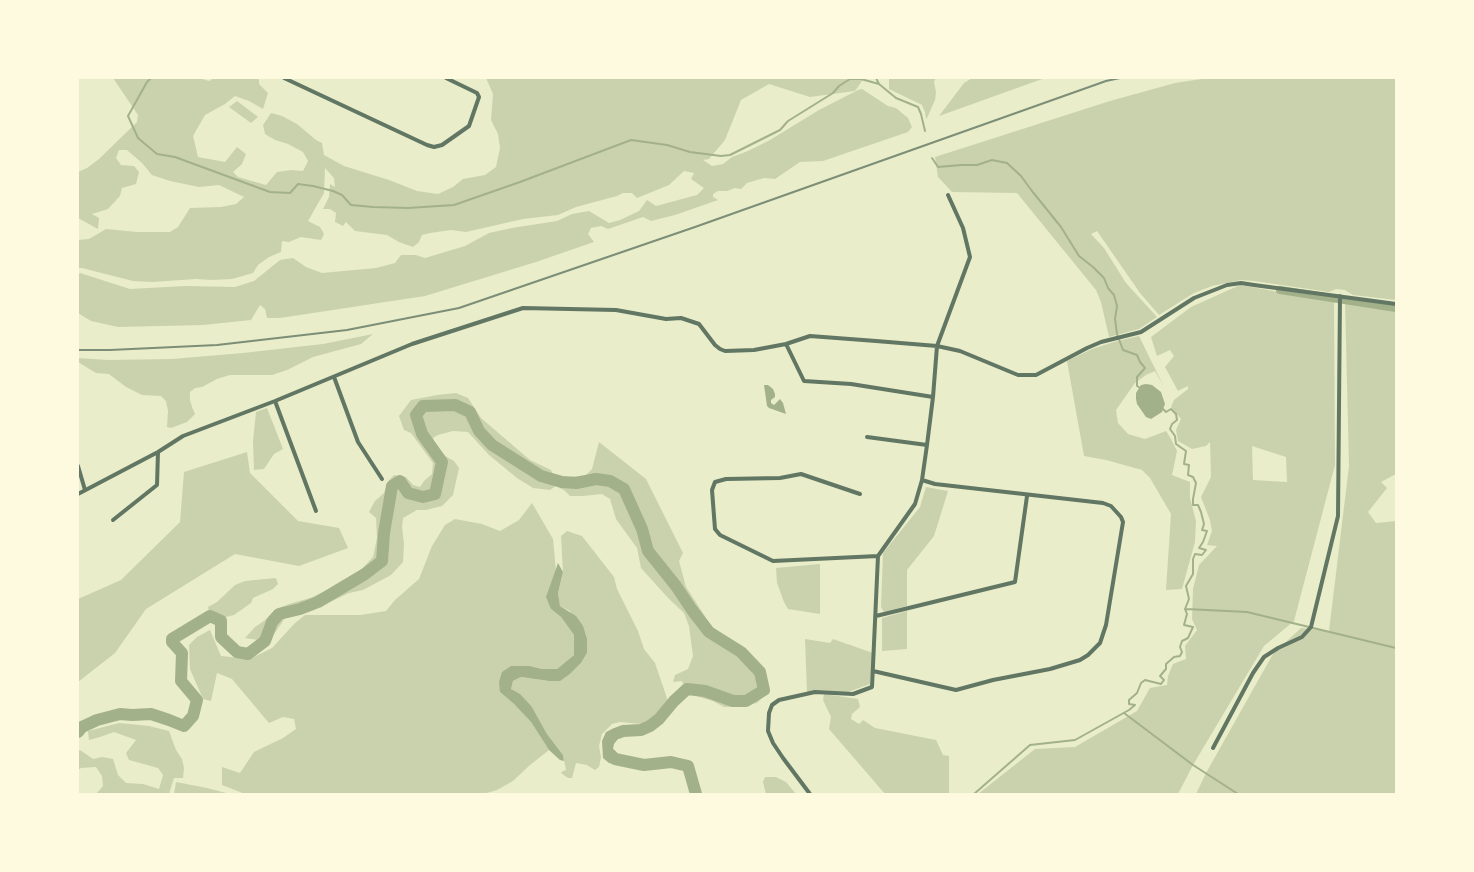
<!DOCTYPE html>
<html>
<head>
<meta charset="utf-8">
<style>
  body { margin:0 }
  #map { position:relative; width:1474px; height:872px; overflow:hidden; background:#e9edc9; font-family:Raleway,sans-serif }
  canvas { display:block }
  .frame { position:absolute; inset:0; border:79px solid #fefae0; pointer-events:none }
</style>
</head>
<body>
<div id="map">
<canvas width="1474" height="872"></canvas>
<div class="frame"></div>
</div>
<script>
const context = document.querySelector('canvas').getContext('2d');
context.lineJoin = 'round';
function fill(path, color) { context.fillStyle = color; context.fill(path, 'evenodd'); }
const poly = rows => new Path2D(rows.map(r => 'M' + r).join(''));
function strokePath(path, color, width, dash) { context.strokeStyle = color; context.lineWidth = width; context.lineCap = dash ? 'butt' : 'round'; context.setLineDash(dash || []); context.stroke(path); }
fill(poly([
  [113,78,199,78,209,81,214,78,259,78,259,84,268,93,263,109,249,101,235,96,225,104,205,115,193,136,198,157,225,162,237,147,246,154,242,164,233,172,238,177,266,185,277,172,291,170,303,171,308,161,303,152,288,144,275,140,265,134,263,125,271,113,282,116,297,124,316,140,322,143,324,155,344,166,389,180,417,191,438,194,453,187,463,179,485,175,496,167,500,148,498,134,491,120,493,94,486,78,864,78,855,91,810,97,769,84,741,100,725,140,709,159,703,160,712,166,723,164,732,157,748,151,770,140,819,110,858,90,862,89,888,106,896,108,908,118,912,127,908,132,823,161,800,162,775,179,764,178,747,183,741,189,735,188,727,191,718,191,713,194,713,197,718,200,675,215,651,221,643,217,608,229,601,226,591,228,588,234,594,242,536,262,425,296,280,318,267,318,265,309,260,305,251,320,203,325,118,327,91,321,78,313,78,275,80,273,130,289,185,286,235,287,254,281,280,260,293,258,306,267,322,273,376,268,395,263,401,255,416,255,425,258,465,246,489,233,512,228,557,221,572,214,589,211,609,223,620,220,639,211,647,200,656,206,697,195,704,188,691,179,694,173,684,171,669,185,637,198,632,193,623,193,617,196,576,207,558,215,523,219,466,232,451,230,430,233,422,235,419,242,413,247,399,242,387,235,355,231,346,222,343,226,335,222,336,213,330,209,323,209,329,197,330,184,335,187,334,178,325,168,324,193,308,221,320,227,324,234,321,240,301,237,289,242,282,241,281,252,269,257,258,265,253,273,232,279,212,280,196,279,152,282,133,281,82,268,78,268,78,240,89,239,106,229,137,232,170,232,178,227,190,208,221,207,236,204,244,197,219,185,199,187,170,181,152,175,142,163,127,150,119,150,116,158,121,165,134,166,139,172,136,184,122,188,120,196,108,209,92,214,99,218,98,229,78,218,78,172,87,168,99,159,137,122,138,115],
  [889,78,936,78,934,82,936,92,935,100,927,118,926,119,925,112,922,105,889,89],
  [972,78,1045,78,939,116,964,83],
  [1208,78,1396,78,1396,300,1353,295,1345,290,1336,289,1329,292,1254,281,1241,280,1212,286,1194,293,1159,315,1140,293,1097,231,1091,234,1104,248,1126,283,1157,317,1139,329,1109,337,1101,302,1096,290,1017,193,952,192,938,177,935,157,1110,101,1175,83],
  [237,101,258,117,251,123,229,107],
  [1240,285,1334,302,1335,465,1294,621,1264,646,1193,765,1178,794,978,794,1035,749,1075,747,1137,711,1150,688,1167,685,1168,676,1173,664,1186,659,1185,646,1197,630,1192,619,1193,589,1199,565,1217,546,1207,545,1212,531,1210,520,1201,497,1211,477,1210,442,1206,446,1192,449,1178,441,1176,430,1181,419,1171,407,1174,400,1164,387,1155,371,1146,375,1135,383,1116,410,1118,423,1128,434,1145,439,1166,431,1171,439,1177,451,1172,475,1190,482,1190,498,1196,521,1195,542,1182,589,1166,590,1171,514,1150,478,1142,470,1106,460,1084,456,1067,361,1092,349,1117,341,1139,336,1164,387,1174,400,1188,389,1188,386,1178,391,1165,367,1174,356,1170,350,1157,356,1151,337,1191,307],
  [1252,446,1286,457,1287,482,1253,480],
  [1345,300,1396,309,1396,474,1381,482,1387,488,1368,512,1376,523,1396,521,1396,794,1196,794,1206,773,1273,654,1301,628,1329,631,1349,466],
  [373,334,361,344,313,357,287,370,272,375,230,375,217,379,202,387,195,388,190,392,190,400,192,407,195,414,187,422,171,428,167,427,168,411,166,401,161,396,142,395,126,387,109,374,96,373,78,362,78,358,108,360,172,359,243,353,323,344],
  [456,393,468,398,481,418,530,460,551,470,555,480,561,477,585,476,592,469,599,442,646,479,683,553,679,561,686,587,712,627,744,649,765,669,768,683,765,695,757,703,739,707,724,707,713,701,699,697,684,687,682,681,673,682,675,675,688,669,693,656,689,626,684,613,669,599,641,568,637,548,616,519,610,499,602,494,583,496,570,496,565,491,556,486,550,490,533,488,517,478,489,455,468,432,453,431,438,435,433,438,437,449,445,456,454,461,459,468,453,495,442,506,426,510,417,510,403,518,402,527,404,544,403,562,391,575,363,590,349,593,311,611,285,618,270,640,265,641,245,638,255,627,264,621,276,609,292,603,310,598,328,590,359,572,373,557,377,538,376,518,369,512,375,501,384,493,389,480,394,475,406,477,413,485,420,487,424,481,432,474,433,463,411,433,404,430,399,416,411,400,437,395],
  [267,408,283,449,274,454,264,469,254,470,253,441,256,412],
  [247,452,250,473,298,521,339,528,348,548,299,566,235,554,146,609,115,653,78,682,78,599,121,580,180,522,184,472],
  [926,487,948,491,934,536,907,570,907,606,884,612,881,607,883,553,920,507],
  [532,503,553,539,556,571,550,586,551,609,561,617,574,635,574,655,557,669,542,669,530,666,500,692,514,704,531,722,549,750,530,765,513,781,497,790,483,794,245,794,222,785,222,767,240,773,254,752,283,738,296,729,294,719,283,717,269,723,232,679,217,673,211,701,203,699,190,669,189,645,197,637,210,630,221,656,250,659,272,648,294,624,305,615,360,615,386,611,395,600,419,579,432,546,445,525,455,519,482,524,500,531,519,520],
  [567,531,582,536,614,577,617,589,638,631,644,649,655,663,668,701,662,713,648,721,641,724,620,722,612,724,602,734,599,746,601,757,599,767,595,770,587,765,576,763,572,778,568,778,561,773,563,771,566,770,563,755,547,734,532,707,511,689,513,681,521,677,549,681,571,673,581,663,587,653,570,611,560,606,558,593,563,572,561,536],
  [820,564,820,614,788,609,784,602,777,583,776,568],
  [276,578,278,584,273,589,253,598,251,603,234,615,222,618,209,613,208,607,217,602,235,585,245,581],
  [907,611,907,649,882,651,882,618],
  [805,639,830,643,833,639,873,653,870,684,845,693,807,692],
  [824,694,858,699,860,707,852,714,851,719,859,724,863,720,875,728,936,740,943,755,949,756,949,794,885,794,829,729,831,717,823,700],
  [119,723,149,726,169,731,176,750,182,759,184,768,183,778,174,778,169,794,96,794,103,786,102,776,96,767,81,768,78,770,78,751,80,750,93,759,102,757,113,759,118,775,126,783,143,784,159,789,163,775,158,768,129,760,126,753,136,740,114,732,100,737,89,740,88,731],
  [765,777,776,777,786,782,796,794,766,794,763,782],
  [176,782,207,788,230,794,174,794]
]), '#cad2ad');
fill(poly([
  [1146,384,1152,385,1161,392,1165,404,1162,412,1151,419,1146,417,1137,404,1136,399,1136,393,1141,385],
  [764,385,768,385,773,389,775,394,775,397,771,400,771,403,774,405,780,399,783,403,786,414,769,408,767,406],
  [558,563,563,572,558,593,560,606,576,616,583,626,587,639,587,653,581,663,571,673,560,681,549,681,521,677,513,681,511,689,520,694,532,707,547,734,563,755,564,761,560,760,549,750,531,722,514,704,500,692,499,682,502,672,511,666,530,666,542,669,557,669,574,655,574,635,561,617,551,609,546,597],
  [622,727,635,730,622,734,614,744,613,749,614,754,625,762,615,764,609,763,603,758,602,741,606,732,614,728]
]), '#a3b18a');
strokePath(poly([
  [151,78,147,82,128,116,138,138,157,154,175,157,270,192,290,193,298,184,313,186,333,191,342,195,351,205,373,207,408,208,454,205,520,182,631,140,667,145,690,152,721,156,730,155,780,130,788,121,833,93,839,86,850,79,861,79,879,84],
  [876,78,879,84,896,98,918,107,921,114,925,131],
  [932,158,938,167,961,165,977,165,992,160,1007,163,1021,176,1032,191,1061,227,1079,256,1093,267,1104,278,1108,288,1114,295,1117,306,1115,319,1117,334,1123,350,1137,355,1140,362,1145,368,1137,377,1137,386,1142,389],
  [1186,609,1247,612,1396,648],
  [1124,713,1193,765,1238,794],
  [974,794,1030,745,1075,740,1129,710,1135,705,1129,704,1129,700,1137,693,1141,683,1145,680,1161,684,1164,680,1160,676,1166,669,1166,664,1174,657,1180,656,1182,652,1180,647,1182,641,1188,638,1193,627,1184,625,1187,614,1185,609,1189,599,1186,586,1193,574,1193,559,1195,554,1202,555,1206,550,1199,548,1203,542,1207,531,1202,530,1204,524,1201,512,1198,505,1193,505,1193,499,1196,483,1193,477,1188,475,1189,465,1184,464,1186,451,1176,444,1175,436,1170,429,1172,424,1177,420,1176,414,1171,409,1166,412,1163,409]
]), '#a3b18a', 2);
strokePath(poly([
  [1280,290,1396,308]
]), '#a3b18a', 8);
strokePath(poly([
  [78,732,82,727,97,720,120,714,132,715,151,714,169,720,184,726,193,716,197,700,181,681,182,653,172,642,172,639,210,616,221,621,221,637,237,652,248,654,265,641,272,622,279,614,300,609,318,602,365,574,382,561,384,533,392,486,400,481,408,493,423,497,435,494,442,462,422,434,416,415,423,406,455,405,470,412,479,431,492,445,541,476,562,482,576,483,596,479,610,481,624,489,642,529,648,551,676,586,692,610,709,632,741,652,760,672,764,690,746,701,733,701,705,691,687,689,674,701,659,719,650,726,641,730,623,731,618,733],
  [610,754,615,759,644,765,671,762,688,766,696,794]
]), '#a3b18a', 12);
strokePath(poly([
  [284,78,427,145,434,147,442,145,469,126,479,97,477,93,446,78],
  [786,344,804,381,851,384,933,397],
  [334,377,358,442,382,479],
  [275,401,316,511],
  [867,437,927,445],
  [78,466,85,490],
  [78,494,158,452,183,436,275,401,412,344,523,308,616,310,666,319,681,318,699,324,715,345,720,349,725,351,754,350,786,344,810,336,876,341,937,346,960,351,1018,375,1036,375,1087,348,1101,342,1141,332,1194,298,1227,285,1241,283,1254,285,1396,304],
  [860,494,801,474,780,478,726,479,715,482,712,490,715,529,720,535,773,561,878,556],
  [113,520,157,485,158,452],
  [876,616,1015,582,1027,496],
  [873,671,956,690,993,680,1050,669,1080,660,1088,655,1100,643,1106,625,1123,522,1121,517,1111,506,1103,503,935,484,922,480],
  [1213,748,1253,673,1264,657,1278,648,1302,637,1311,627,1338,516,1340,296],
  [810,794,783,758,773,743,768,731,769,713,772,705,779,700,815,692,853,694,872,687,878,556,915,504,922,480,927,445,933,397,937,346,970,257,963,228,948,195]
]), '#617663', 4);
strokePath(poly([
  [78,350,110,350,217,345,347,330,459,308,695,227,1106,81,1120,78]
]), '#7c8e77', 2);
</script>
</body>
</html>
